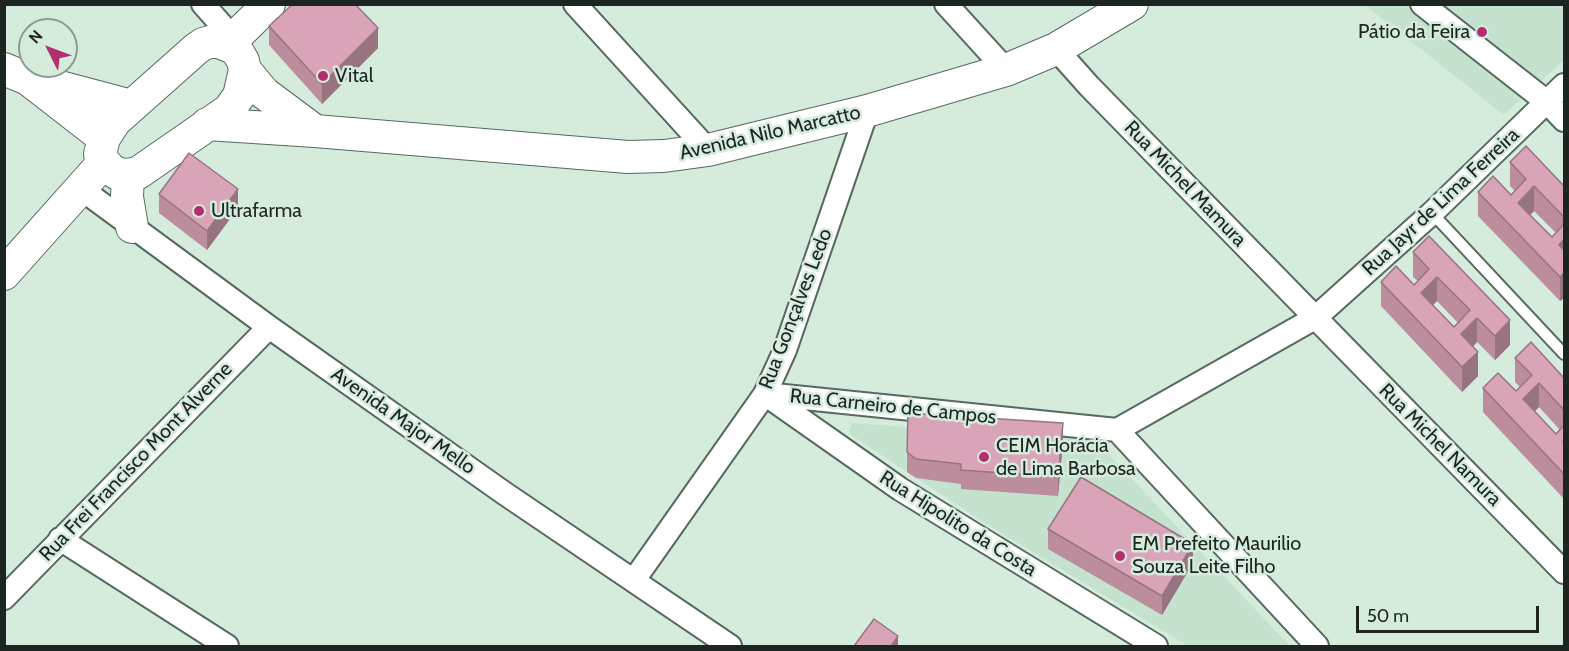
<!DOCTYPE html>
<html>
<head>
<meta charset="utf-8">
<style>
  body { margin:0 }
  #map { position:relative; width:1569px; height:651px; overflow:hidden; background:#d5ecdd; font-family:Cabin,sans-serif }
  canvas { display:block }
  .frame { position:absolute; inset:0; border:6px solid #1d2520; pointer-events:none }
  .north { position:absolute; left:18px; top:18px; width:60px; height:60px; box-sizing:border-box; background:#d5ecdd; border:2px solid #8b9c91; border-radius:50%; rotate:312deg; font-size:16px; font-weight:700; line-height:24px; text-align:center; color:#1d2520 }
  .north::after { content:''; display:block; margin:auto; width:21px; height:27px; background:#b42d6f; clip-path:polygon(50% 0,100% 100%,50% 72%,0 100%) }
  .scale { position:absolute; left:1356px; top:606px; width:183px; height:27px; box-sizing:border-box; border:3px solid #1d2520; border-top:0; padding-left:8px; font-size:18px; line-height:21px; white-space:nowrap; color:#1d2520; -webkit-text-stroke:4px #d5ecdd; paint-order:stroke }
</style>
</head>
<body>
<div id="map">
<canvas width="1569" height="651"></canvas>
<div class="frame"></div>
<div class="north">N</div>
<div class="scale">50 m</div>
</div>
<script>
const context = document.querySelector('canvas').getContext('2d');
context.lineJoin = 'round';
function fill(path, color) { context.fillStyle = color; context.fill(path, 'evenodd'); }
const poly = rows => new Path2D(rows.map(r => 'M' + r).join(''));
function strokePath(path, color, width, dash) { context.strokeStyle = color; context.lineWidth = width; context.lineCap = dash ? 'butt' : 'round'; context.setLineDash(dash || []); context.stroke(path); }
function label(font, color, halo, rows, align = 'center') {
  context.font = font + ' Cabin,sans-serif'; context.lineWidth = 5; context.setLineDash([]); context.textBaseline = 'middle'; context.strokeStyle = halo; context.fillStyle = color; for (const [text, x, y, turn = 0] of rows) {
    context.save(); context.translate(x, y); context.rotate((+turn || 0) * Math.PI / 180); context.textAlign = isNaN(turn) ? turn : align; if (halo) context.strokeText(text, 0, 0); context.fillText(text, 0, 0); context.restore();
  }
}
fill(poly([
  [1365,5,1564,5,1564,60,1504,115],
  [853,423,1096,441,1290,646,1188,646,983,522,851,435,849,429]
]), '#c4e2ce');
const lane = poly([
  [1432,213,1564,354]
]);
const street = poly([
  [203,4,233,38],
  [575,4,708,150],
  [946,4,1006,70],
  [1422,4,1547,102,1564,120],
  [1056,49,1089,86,1564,572],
  [80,188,269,327,504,493,730,646],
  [765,394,1117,430,1315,318,1432,213,1564,85],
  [769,397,900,489,1156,646],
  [1117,430,1317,646],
  [60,539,227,646],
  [634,580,765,394,785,350,867,111],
  [4,598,269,327]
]);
const secondary = poly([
  [210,42,219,42,236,49,243,61,245,70,239,96,229,110,138,173,128,175,118,174,110,169,104,162,100,154,104,138,115,121,196,49,203,44,210,42],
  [227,45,269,4],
  [4,69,28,79,104,138],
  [245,70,264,93,315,131],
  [41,82,131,106],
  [207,124,315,131,628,157,664,156,708,150,867,111,1006,70,1056,49,1132,4],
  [128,175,127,197,132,227],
  [4,274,104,162]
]);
strokePath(lane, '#556a5c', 14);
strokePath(street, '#556a5c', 26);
strokePath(secondary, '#556a5c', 34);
strokePath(lane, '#fff', 10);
strokePath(street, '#fff', 22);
strokePath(secondary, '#fff', 32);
fill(poly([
  [269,26,378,48,322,104,269,45],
  [1510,162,1564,186,1564,298,1560,301,1478,216,1478,192,1511,195,1515,191,1510,186],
  [1534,211,1556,233,1552,237,1530,215],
  [159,194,238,208,207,250,159,213],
  [1413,252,1510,345,1495,360,1477,342,1473,347,1478,376,1462,392,1381,306,1381,282,1414,285,1418,281,1413,277],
  [1437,301,1458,323,1454,327,1433,305],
  [1515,358,1564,378,1564,499,1483,412,1483,388,1516,391,1520,387,1515,382],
  [1539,407,1560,430,1556,434,1535,411],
  [1063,442,1058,496,961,489,961,484,916,478,907,472,907,452],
  [1048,529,1193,563,1162,615,1048,549]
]), '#bb8d9d');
fill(poly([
  [378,28,378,48,322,104,322,84],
  [1534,186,1534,211,1518,227,1518,203],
  [238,189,238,208,207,250,207,231],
  [1564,239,1564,263,1559,245],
  [1564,273,1564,298,1560,301,1560,277],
  [1437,277,1437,301,1421,317,1421,293],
  [1477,318,1477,342,1461,359,1461,334],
  [1510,320,1510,345,1495,360,1495,336],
  [1478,352,1478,376,1462,392,1462,367],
  [1539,383,1539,407,1523,423,1523,399],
  [1063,423,1063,442,1058,496,1058,477],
  [1193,544,1193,563,1162,615,1162,596],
  [898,636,898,646,891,646]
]), '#987380');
const building = poly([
  [293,4,355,4,378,28,322,84,269,26,293,4],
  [1526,146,1564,186,1564,217,1534,186,1518,203,1552,237,1564,224,1564,239,1559,245,1564,250,1564,273,1560,277,1478,192,1493,176,1511,195,1526,179,1510,162,1526,146],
  [189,153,238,189,207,231,159,194,189,153],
  [1429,236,1510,320,1495,336,1477,318,1461,334,1478,352,1462,367,1381,282,1396,266,1414,285,1429,269,1413,252,1429,236],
  [1437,277,1470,310,1454,327,1421,293,1437,277],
  [1531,342,1564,378,1564,410,1539,383,1523,399,1556,434,1564,425,1564,440,1563,441,1564,442,1564,474,1483,388,1498,373,1516,391,1532,375,1515,358,1531,342],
  [908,413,1063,423,1058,477,961,470,961,464,916,459,907,452,908,413],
  [1081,477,1193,544,1162,596,1048,529,1081,477],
  [874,619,898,636,891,646,854,646,874,619]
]);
fill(building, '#d9a4b7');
strokePath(building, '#987380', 1.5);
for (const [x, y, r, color] of [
  [1482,32,6,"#b42d6f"],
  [323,76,6,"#b42d6f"],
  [199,211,6,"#b42d6f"],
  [984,457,6,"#b42d6f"],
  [1120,556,6,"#b42d6f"]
]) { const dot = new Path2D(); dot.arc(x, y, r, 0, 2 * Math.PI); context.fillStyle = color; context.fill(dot); strokePath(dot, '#d5ecdd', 2); }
label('20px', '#1d2520', '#d5ecdd', [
  ["Pátio da Feira",1470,32,"right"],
  ["Vital",335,76],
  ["Ultrafarma",211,211],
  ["CEIM Horácia",996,446],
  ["de Lima Barbosa",996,469],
  ["EM Prefeito Maurilio",1132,544],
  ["Souza Leite Filho",1132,567]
], 'left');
label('20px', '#1d2520', '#d5ecdd', [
  ["Avenida Nilo Marcatto",770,133,-13],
  ["Rua Michel Mamura",1185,184,46],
  ["Rua Jayr de Lima Ferreira",1441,202,-43],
  ["Rua Gonçalves Ledo",796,309,-69],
  ["Rua Carneiro de Campos",893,407,6],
  ["Avenida Major Mello",403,421,35],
  ["Rua Michel Namura",1440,445,45],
  ["Rua Frei Francisco Mont Alverne",136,462,-46],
  ["Rua Hipolito da Costa",958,524,32]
]);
</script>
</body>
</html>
